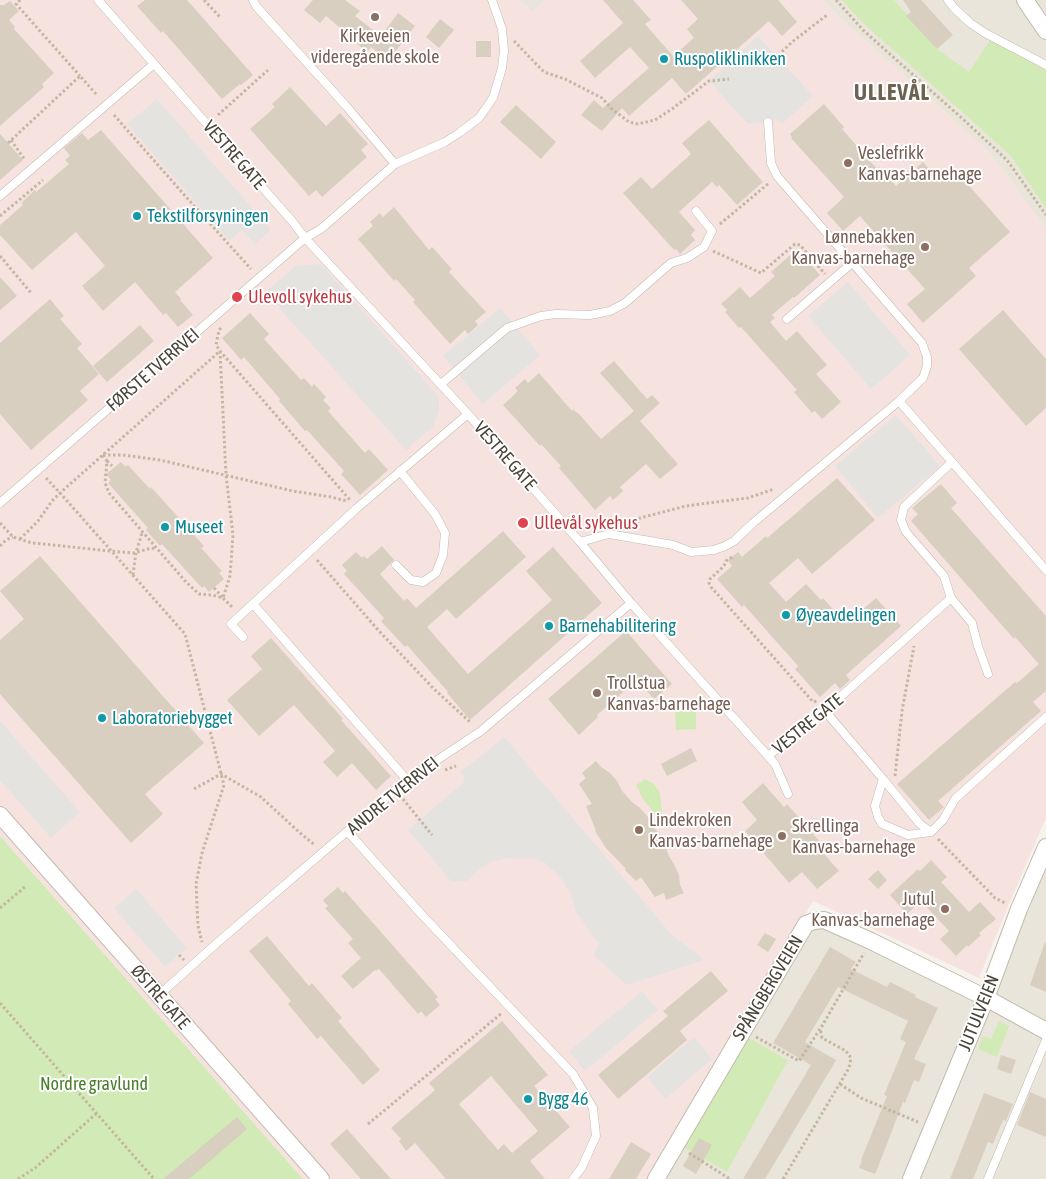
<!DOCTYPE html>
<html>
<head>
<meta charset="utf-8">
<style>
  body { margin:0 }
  canvas { display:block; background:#f6f3ec }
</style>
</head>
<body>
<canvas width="1046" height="1179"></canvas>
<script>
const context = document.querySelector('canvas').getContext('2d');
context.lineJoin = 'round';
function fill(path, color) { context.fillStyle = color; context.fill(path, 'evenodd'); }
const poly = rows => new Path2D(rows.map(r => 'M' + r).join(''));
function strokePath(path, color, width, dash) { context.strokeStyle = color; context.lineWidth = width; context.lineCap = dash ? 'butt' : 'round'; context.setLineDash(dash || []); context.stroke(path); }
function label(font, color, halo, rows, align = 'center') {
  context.font = font + ' "Asap Condensed",sans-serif'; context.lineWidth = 4; context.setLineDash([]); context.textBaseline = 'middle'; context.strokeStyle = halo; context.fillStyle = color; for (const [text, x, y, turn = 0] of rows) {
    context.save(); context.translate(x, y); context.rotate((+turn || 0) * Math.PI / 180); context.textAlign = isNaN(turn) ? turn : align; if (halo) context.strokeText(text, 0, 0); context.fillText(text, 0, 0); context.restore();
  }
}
fill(poly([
  [519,0,545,0,533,12],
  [823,0,1046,0,1046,229,1004,171,986,149,837,15],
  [1046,864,1046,1179,659,1179,745,1036,818,923,986,998]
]), '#eae5da');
fill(poly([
  [0,0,519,0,533,12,545,0,823,0,837,15,986,149,1004,171,1046,229,1046,818,1009,904,979,978,813,901,648,1179,303,1179,0,836]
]), '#f6e3e0');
fill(poly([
  [842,0,894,0,938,50,969,72,991,39,1046,71,1046,209,1011,156,860,20],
  [696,704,696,729,676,730,675,706],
  [645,779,654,784,660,793,663,824,643,799,636,785],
  [0,836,303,1179,0,1179],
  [999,1021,1009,1026,997,1057,978,1049,983,1036,991,1039],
  [745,1036,788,1060,727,1172,679,1144]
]), '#d2eab5');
fill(poly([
  [758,36,813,96,782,124,777,119,768,122,748,124,709,81],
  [157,99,271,230,255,244,242,230,229,241,127,124],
  [321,264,439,397,439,411,433,427,406,450,265,292,296,266],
  [848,282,910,355,871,389,808,316],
  [500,308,540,355,483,404,443,356],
  [896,415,940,466,878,518,835,466],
  [0,721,80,812,51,838,0,780],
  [504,737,672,935,704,960,627,985,593,955,599,944,576,912,571,895,561,878,544,862,532,859,506,858,491,862,479,869,467,881,451,881,408,830,463,783,465,778,461,772],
  [136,889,187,948,165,967,114,908],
  [642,991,658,1010,585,1071,569,1051],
  [694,1037,712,1059,665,1099,647,1077]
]), '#e5e3e0');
fill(poly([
  [145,0,187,0,253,75,241,85,240,84,222,99,163,31,161,33,137,6],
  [313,0,345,0,360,11,355,16,381,36,398,13,415,26,388,61,371,47,367,52,356,43,357,42,326,16,320,23,304,10],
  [603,0,633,0,651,20,645,24,673,56,694,38,687,29,698,19,681,0,778,0,797,22,782,36,769,21,686,94,672,78,629,116,622,108,602,131,581,115,594,100,603,108,649,68,630,47,595,78,580,61,623,23],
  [903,0,921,0,953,35,937,49,906,16,911,12],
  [10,1,19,11,9,20,15,27,14,29,54,73,42,84,44,87,0,126,0,5,4,5],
  [440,19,454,30,439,48,426,37],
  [476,41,491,41,491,57,476,57],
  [290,87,326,126,340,113,368,144,361,150,367,157,322,197,316,190,309,196,250,129,275,107,272,104],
  [824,104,844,127,842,129,877,169,879,167,896,186,923,162,941,182,955,170,1010,232,969,268,976,276,923,323,907,304,925,289,860,216,843,231,827,213,844,197,791,138,792,137,790,134],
  [516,105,556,142,541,159,500,122],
  [709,120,763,182,737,205,719,185,717,187,712,182,679,212,695,230,691,235,695,240,680,254,676,249,674,250,623,193,641,177,652,189,691,154,682,143],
  [101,130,213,258,175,292,181,299,180,300,193,315,178,327,166,313,163,315,135,282,103,311,82,286,105,266,76,232,32,270,0,235,0,225,23,205,21,203,35,190,36,192,69,164,65,160,70,156,64,148,82,133,88,140],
  [0,134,23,160,0,180],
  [394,207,429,250,432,247,452,269,449,272,486,312,475,321,478,325,468,334,465,330,450,344,413,302,415,300,396,279,394,281,358,239,373,226,370,222,380,213,383,217],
  [797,249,820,275,794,298,793,297,772,315,775,318,770,322,786,341,797,331,827,365,816,374,841,402,822,419,815,411,812,413,794,392,797,390,741,327,739,328,725,312,727,310,721,304,740,287,750,298,775,276,771,272],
  [0,277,17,296,0,310],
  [50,299,64,316,60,319,82,344,77,348,99,374,80,391,88,400,31,450,0,414,0,343],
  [1003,310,1046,359,1046,408,1026,426,959,349],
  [250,313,269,334,264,339,301,380,304,378,312,387,314,384,326,397,323,400,331,408,328,411,365,453,369,449,388,470,360,495,341,474,344,471,307,430,305,431,279,401,280,399,244,357,241,360,222,338],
  [140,325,154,341,107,382,93,366],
  [614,361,647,399,652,395,660,403,640,421,678,464,660,479,646,464,620,487,623,491,613,500,610,496,595,510,559,468,561,466,541,444,540,446,503,405,518,391,515,388,525,379,528,383,539,373,572,411,573,409,577,413,578,413,601,439,634,411,600,373],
  [121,462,126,467,128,465,150,489,151,487,204,546,201,548,222,571,219,573,224,579,209,592,204,586,202,588,162,544,160,546,146,530,148,528,108,483,111,480,106,474],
  [837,478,875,520,812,574,798,558,769,583,786,602,806,584,821,600,823,598,846,624,876,598,901,626,846,675,850,680,840,689,835,683,820,697,795,669,798,666,744,605,742,607,717,579,732,566,728,560,738,552,742,557,766,536,767,538],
  [941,484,957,503,951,508,1046,616,1046,691,1033,702,1041,711,938,801,944,807,929,820,897,784,1015,682,1017,683,1039,664,1015,637,1014,639,911,521,918,514,912,508],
  [503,531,526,557,456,619,447,609,427,627,468,674,552,600,526,571,553,547,602,603,470,720,447,693,448,692,407,645,405,647,381,621,384,618,344,574,347,571,342,565,356,552,362,558,364,556,367,559,382,546,394,560,380,574,404,601,407,598,416,608],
  [40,556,204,743,145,794,163,814,131,843,0,694,0,640,24,619,0,591],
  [626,631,672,684,654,699,637,680,597,715,598,717,579,735,548,699],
  [271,638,343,719,341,720,391,776,376,790,352,763,337,777,323,762,335,751,294,705,259,736,227,700,262,669,251,656],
  [691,748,697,761,667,776,661,764],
  [596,761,601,767,610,773,617,781,622,791,632,802,640,808,648,817,652,826,660,834,669,856,674,864,679,875,680,885,684,893,666,900,664,893,655,897,641,877,636,881,625,870,626,869,606,848,595,831,596,831,586,806,592,804,579,784,586,778,582,773],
  [763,783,784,807,787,804,822,844,818,847,839,871,817,889,802,872,789,883,745,831,757,820,742,802],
  [931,860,947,877,941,882,969,912,980,902,996,919,979,933,981,935,968,947,967,945,956,956,940,939,949,931,921,901,907,914,890,895,918,869,920,871],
  [878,870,887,880,878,889,868,879],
  [338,887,343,893,345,891,438,997,435,999,440,1005,426,1017,421,1011,418,1014,379,969,376,971,375,970,353,989,341,976,361,958,348,943,353,939,325,908,328,906,323,900],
  [765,933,776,939,768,952,757,945],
  [267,936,309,986,312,983,342,1018,338,1021,380,1070,363,1085,321,1036,317,1039,288,1004,291,1001,249,951],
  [1045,942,1046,943,1046,992,1030,985],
  [830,947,856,962,851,969,887,987,890,982,916,995,915,997,938,1008,914,1059,926,1064,919,1082,914,1080,905,1103,903,1102,878,1167,875,1174,859,1168,862,1161,861,1160,887,1096,884,1095,906,1042,900,1039,908,1021,838,987,805,1042,836,1060,835,1062,765,1179,743,1179,811,1065,773,1043],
  [711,971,728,991,680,1031,687,1040,618,1099,598,1075,668,1016,663,1011],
  [502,1021,548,1075,534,1086,570,1127,530,1161,545,1179,446,1179,415,1143,406,1151,399,1141,401,1139,391,1128,435,1090,429,1083],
  [491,1076,538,1131,512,1153,504,1144,498,1150,459,1104],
  [1001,1055,1016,1060,1011,1074,997,1069],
  [1030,1092,1046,1099,1046,1137,1017,1125],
  [984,1093,1013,1104,1006,1121,1003,1120,993,1144,988,1142,973,1179,950,1179],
  [237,1117,247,1129,189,1179,163,1179],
  [347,1129,391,1179,361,1179,330,1144],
  [699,1138,712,1145,696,1174,683,1166],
  [631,1142,651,1154,636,1179,609,1179]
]), '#d8cfc1');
const lane = poly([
  [98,0,292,221,305,238,468,414,580,542,631,603,768,756,829,707,951,598],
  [253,0,256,6,347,107,395,164],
  [948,0,954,8,970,23,985,33,1046,65],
  [0,196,154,64],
  [787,319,852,263],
  [441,384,507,328,541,316,556,314,590,315,610,311,625,303,671,263,687,258,704,247,712,231,696,211],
  [899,401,1046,570],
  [952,462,904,507,901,520,906,532,944,576,951,598,972,623,978,646,988,674],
  [0,503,305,238,321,229,395,164,445,142,459,133,479,118,493,98,502,68,504,51,502,29,492,0],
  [580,542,609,534,673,545,691,552,714,550,725,546,734,541,753,523,899,401,923,378,927,366,927,357,922,343,777,176,771,163,768,122],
  [396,565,411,580,423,582,436,573,443,555,445,533,435,514,400,471],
  [253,604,407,780],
  [243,637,231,624,357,508,468,414],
  [825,711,883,779,875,806,878,817,882,824,908,835,931,832,943,820,955,799,1046,717],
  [768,756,775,764,788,794],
  [883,779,920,824,931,832],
  [348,832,423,916,573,1074,593,1108,596,1136,582,1167,573,1179],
  [159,995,217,943,407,780,481,731,631,603],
  [988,1179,1046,1040]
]);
const street = poly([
  [1025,0,1046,31],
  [0,815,321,1179],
  [656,1179,806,924,814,921,824,920,871,941,986,998,1046,1031],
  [911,1179,986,998,1019,909,1046,847]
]);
strokePath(lane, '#c2bbae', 9);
strokePath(street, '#c2bbae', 18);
strokePath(poly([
  [20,0,16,4,80,76],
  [204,0,220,17],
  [836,0,864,31,965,121,1007,160,1046,215],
  [514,41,544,72,565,79,602,98,612,109,629,122,638,124,655,120,672,109,709,81,729,79],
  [771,62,792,42,827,15],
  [114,115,187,198,251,269],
  [218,115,268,70],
  [11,140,25,160],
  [8,143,80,76,97,95],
  [0,216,43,180],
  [720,224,769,183],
  [713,251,761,273,795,244,800,245,825,274],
  [0,256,32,294],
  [221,328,219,330,216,345,220,351,350,500],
  [220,351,226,475,233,535,230,576,223,598],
  [103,455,123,455,160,460,293,491,331,497,347,501],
  [103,455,107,461,105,483,109,493,186,582,199,594,212,595,223,598,233,608],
  [107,461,112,466],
  [46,478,60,493,185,634,224,785,202,853,196,884,198,926,202,942],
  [0,523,13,537,32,543,121,552,134,553,151,548,156,549],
  [637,524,640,518,686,506,708,503,748,498,774,489],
  [20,539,38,521,52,501,60,493,220,351],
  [0,546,6,540,13,537],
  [732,557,726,561,724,566,710,579,709,583,711,587,808,696,813,702,818,701],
  [317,560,379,631,434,689,471,723],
  [133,575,136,552,140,540,142,532],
  [214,588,223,598],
  [445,770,456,766],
  [895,776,902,711,914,646],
  [194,789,221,774,261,797,300,833,315,845],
  [403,799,432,835],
  [938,839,995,898,1005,903],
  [0,908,26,886],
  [179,955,184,960],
  [0,1003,154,1179],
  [756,1037,799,1061,822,1026,864,953],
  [840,1084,861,1098,918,1122],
  [368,1124,502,1013],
  [689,1153,730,1179],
  [18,1179,35,1168,97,1113],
  [783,1179,849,1068,851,1058,846,1051,822,1038,821,1033,821,1029]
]), '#c4b79f', 3, [2.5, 2.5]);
strokePath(lane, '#fff', 8);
strokePath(street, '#fff', 16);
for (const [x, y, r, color] of [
  [375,17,5,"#8d6e63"],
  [664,59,5,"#0f9aa8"],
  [848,163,5,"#8d6e63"],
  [137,216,5,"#0f9aa8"],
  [925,247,5,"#8d6e63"],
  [237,297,6,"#e0444e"],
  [523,523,6,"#e0444e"],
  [165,527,5,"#0f9aa8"],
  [786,615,5,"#0f9aa8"],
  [549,626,5,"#0f9aa8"],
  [597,693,5,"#8d6e63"],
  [102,718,5,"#0f9aa8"],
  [639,830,5,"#8d6e63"],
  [782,836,5,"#8d6e63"],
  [945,909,5,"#8d6e63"],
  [528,1099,5,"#0f9aa8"]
]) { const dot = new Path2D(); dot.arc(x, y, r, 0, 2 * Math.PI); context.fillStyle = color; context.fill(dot); strokePath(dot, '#fff', 2); }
label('18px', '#785e54', '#fff', [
  ["Kirkeveien",375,36,"center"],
  ["videregående skole",375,57,"center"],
  ["Veslefrikk",858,153],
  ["Kanvas-barnehage",858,174],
  ["Lønnebakken",915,237,"right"],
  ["Kanvas-barnehage",915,258,"right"],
  ["Trollstua",607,683],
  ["Kanvas-barnehage",607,704],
  ["Lindekroken",649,820],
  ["Kanvas-barnehage",649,841],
  ["Skrellinga",792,826],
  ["Kanvas-barnehage",792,847],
  ["Jutul",935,899,"right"],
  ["Kanvas-barnehage",935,920,"right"]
], 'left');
label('18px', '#0d838f', '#fff', [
  ["Ruspoliklinikken",674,59],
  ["Tekstilforsyningen",147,216],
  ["Museet",175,527],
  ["Øyeavdelingen",796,615],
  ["Barnehabilitering",559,626],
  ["Laboratoriebygget",112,718],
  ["Bygg 46",538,1099]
], 'left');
label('18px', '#4b4439', '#fff', [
  ["VESTRE GATE",234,155,49],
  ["FØRSTE TVERRVEI",153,370,-41],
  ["VESTRE GATE",505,456,49],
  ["VESTRE GATE",808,724,-39],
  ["ANDRE TVERRVEI",393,796,-39],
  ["SPÅNGBERGVEIEN",768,988,-59],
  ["ØSTRE GATE",160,997,49],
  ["JUTULVEIEN",979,1013,-68]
]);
label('18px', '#be3a42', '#fff', [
  ["Ulevoll sykehus",248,297],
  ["Ullevål sykehus",534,523]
], 'left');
label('18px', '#4a7f2a', '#fff', [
  ["Nordre gravlund",94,1084]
]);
context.letterSpacing = '1px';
label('bold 22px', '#6e6250', '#fff', [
  ["ULLEVÅL",892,93]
]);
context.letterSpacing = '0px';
</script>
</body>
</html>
